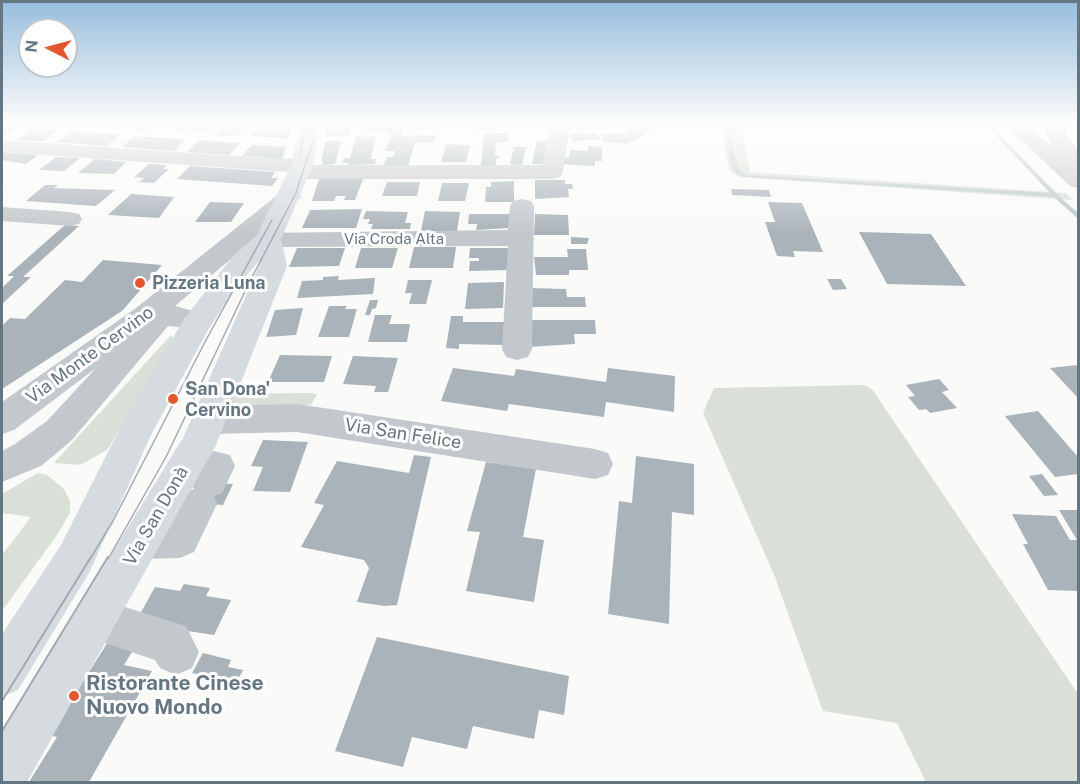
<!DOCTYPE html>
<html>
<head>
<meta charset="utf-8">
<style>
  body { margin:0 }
  #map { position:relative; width:1080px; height:784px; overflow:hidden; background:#fafaf8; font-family:"Public Sans",sans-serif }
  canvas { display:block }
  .frame { position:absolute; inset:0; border:3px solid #657683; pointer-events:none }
  .north { position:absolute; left:18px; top:18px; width:60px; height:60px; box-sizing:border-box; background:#fff; border:2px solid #c1c8cd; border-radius:50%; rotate:276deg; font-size:16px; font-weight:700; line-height:24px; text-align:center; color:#657683 }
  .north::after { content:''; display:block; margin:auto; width:21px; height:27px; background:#e4572e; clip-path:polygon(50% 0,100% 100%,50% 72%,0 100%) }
</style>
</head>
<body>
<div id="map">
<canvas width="1080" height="784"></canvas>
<div class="frame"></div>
<div class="north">N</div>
</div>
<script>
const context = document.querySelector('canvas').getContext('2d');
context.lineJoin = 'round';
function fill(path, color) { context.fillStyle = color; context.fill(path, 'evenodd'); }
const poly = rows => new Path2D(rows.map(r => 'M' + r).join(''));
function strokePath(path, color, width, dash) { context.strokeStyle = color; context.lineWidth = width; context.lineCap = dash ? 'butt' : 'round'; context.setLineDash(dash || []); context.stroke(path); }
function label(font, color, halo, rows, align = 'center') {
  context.font = font + ' "Public Sans",sans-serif'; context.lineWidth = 6; context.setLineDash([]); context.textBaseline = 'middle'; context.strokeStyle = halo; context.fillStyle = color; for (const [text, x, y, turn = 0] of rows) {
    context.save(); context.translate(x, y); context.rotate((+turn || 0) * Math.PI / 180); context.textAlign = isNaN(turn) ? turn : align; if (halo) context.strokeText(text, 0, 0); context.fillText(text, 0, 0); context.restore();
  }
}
fill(poly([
  [721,125,741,125,750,172,1066,193,1073,200,739,177,731,172,728,165],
  [171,335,173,339,107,450,80,465,54,463],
  [864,385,872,389,1078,694,1078,782,926,782,897,723,823,711,775,577,703,413,714,388],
  [308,393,317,394,311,405,230,406,236,394],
  [38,473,47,475,64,489,70,501,70,513,57,535,2,611,2,555,31,517,2,513,2,494]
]), '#dadfd7');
fill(poly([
  [724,125,728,125,737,166,741,172,747,175,1050,193,986,125,990,125,1057,194,1078,213,1078,218,1076,217,1054,197,744,177,737,174,731,166,724,125]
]), '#bbc7cb');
fill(poly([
  [2,125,15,125,12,126,19,127,5,136,2,136],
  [134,125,157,125,148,130,129,129],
  [180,125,216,125,208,132,174,130],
  [226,125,242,125,240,126,246,126,238,135,214,137],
  [328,125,351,125,350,135,326,137],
  [366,125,405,125,402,136,436,135,434,142,415,142,408,166,383,166,387,157,393,157,395,151,385,151,392,135,388,135,390,132,383,132,383,130,365,131],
  [414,125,465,125,464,128,413,129],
  [477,125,497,125,496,131,476,131],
  [502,125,549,125,549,127,502,129],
  [628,125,647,125,651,130,628,144,603,142,602,134,626,134],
  [260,126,279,127,291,128,288,139,251,136],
  [33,128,59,130,44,141,17,140],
  [71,131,121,134,107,146,56,142],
  [484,133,508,133,508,142,496,142,495,156,499,156,499,159,496,159,496,165,481,165],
  [596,133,601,140,572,141,570,134],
  [135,136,186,139,174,151,122,147],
  [376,136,371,159,376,159,375,164,348,165,349,163,343,163,344,158,350,158,356,137],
  [199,140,240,143,229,155,187,152],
  [537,140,549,141,545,164,532,164],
  [326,141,341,141,335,164,322,165,323,161,321,161],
  [446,144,470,145,466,162,441,162],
  [252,145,286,147,282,159,242,156],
  [588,146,602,147,602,161,595,161,595,166,560,164,561,158,569,158,570,150,588,151],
  [514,147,526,147,522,165,510,164],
  [2,152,38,155,26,164,2,160],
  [56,157,80,158,64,171,39,170],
  [95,159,126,162,114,174,78,173],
  [149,164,167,165,163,169,169,169,154,183,139,182,144,178,134,177],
  [190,166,275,172,271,178,278,178,272,186,177,179],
  [319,179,363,179,355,200,344,200,346,196,336,196,334,201,312,201],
  [535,180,565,180,565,184,572,184,573,189,568,189,569,197,535,199],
  [514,181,514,202,485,202,486,187,491,187,491,182],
  [387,182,420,182,417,196,382,196],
  [442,183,469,183,465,201,438,201],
  [45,185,58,185,54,188,115,190,96,206,26,201],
  [731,189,769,190,771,197,732,195],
  [131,194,174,197,159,218,108,215],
  [210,202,244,203,231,222,195,222],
  [768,202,802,203,823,252,793,251,795,257,777,256,765,222,775,222],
  [362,209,356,228,302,228,310,210],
  [366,211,408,212,405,223,411,223,410,229,371,229,373,224,368,224,370,219,363,219],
  [425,211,460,212,457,231,421,231],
  [469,214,511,214,510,228,476,230,477,224,468,224],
  [535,214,568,215,569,235,534,235],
  [65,225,79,226,23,277,31,277,2,304,2,288,14,276,7,276],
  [859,232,931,234,966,286,887,284],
  [571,237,589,238,587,244,571,244],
  [414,247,456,247,453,268,409,268],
  [297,248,345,248,339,266,289,267],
  [361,248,398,248,392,268,355,268],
  [470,248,509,248,509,270,469,271,470,261,479,261,479,258,469,258],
  [567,249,586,249,588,270,569,270,569,275,536,275,534,257,568,257],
  [103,260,162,265,122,311,2,389,2,326,10,318,25,319,65,280,82,282],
  [339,276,338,280,375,278,373,294,297,298,302,281,323,280,323,277],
  [827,279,841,279,847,289,833,290],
  [408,280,432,280,426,304,409,304,412,293,405,293],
  [504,282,503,308,465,309,468,283],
  [529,288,566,289,567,297,585,297,586,307,529,307],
  [370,300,378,300,376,308,372,309,370,315,365,315],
  [329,306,347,306,345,309,357,309,349,337,318,337],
  [303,308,296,335,266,337,275,310],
  [375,315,392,315,389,324,410,324,407,342,368,342],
  [451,316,463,316,463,322,505,322,503,345,459,344,459,349,446,348],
  [529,320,595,320,596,334,574,334,575,344,528,347],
  [280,355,332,356,324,382,268,382],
  [353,356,398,358,388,392,374,392,376,386,343,384],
  [1078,365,1078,398,1050,368],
  [453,368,514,376,516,369,606,382,608,368,675,376,674,412,606,402,604,417,509,404,507,411,441,401],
  [939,379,949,390,942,392,957,408,930,413,926,409,919,410,908,397,915,396,906,385],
  [1038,411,1078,457,1078,474,1055,477,1005,416],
  [263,440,308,442,290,492,253,491,263,467,251,466],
  [414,455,431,457,397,605,385,606,357,602,369,568,364,560,301,547,324,505,314,503,337,461,409,473],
  [636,456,694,464,694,515,672,512,669,624,608,614,619,501,632,503],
  [486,462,536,469,523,537,544,540,534,602,466,591,480,532,467,531],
  [1042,474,1058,495,1044,496,1029,476],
  [205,482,233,484,223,505,194,503],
  [1059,510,1078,510,1078,591,1048,590,1023,544,1028,544,1012,514,1056,516,1070,540,1077,540],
  [184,584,210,588,206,596,231,600,214,635,135,623,155,587,180,591],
  [113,634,139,640,124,665,152,671,89,782,29,782,57,737,49,735],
  [377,637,569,676,564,715,539,710,534,739,473,726,467,749,412,737,403,767,335,751],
  [203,653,231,660,228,667,243,670,236,683,192,673]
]), '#aab3b9');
fill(poly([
  [550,125,570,125,563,172,560,177,552,179,299,179,291,177,288,172,2,152,2,140,281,159,302,158,310,160,313,165,542,165,550,125],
  [1005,125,1027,125,1053,147,1045,133,1049,125,1069,125,1065,133,1078,150,1078,167,1076,167,1078,170,1078,188,1070,186,1005,125],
  [289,190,297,192,301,197,261,233,508,230,510,206,513,201,522,199,531,201,534,206,532,349,528,357,517,360,506,357,502,349,508,246,268,247,259,244,255,239,257,237,175,306,200,313,210,326,206,333,195,336,184,333,180,327,168,326,71,441,41,466,2,482,2,451,15,444,47,421,96,368,14,430,2,434,2,402,136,308,281,192,289,190],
  [2,207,70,212,79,214,82,219,79,224,70,226,2,221,2,207],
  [297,404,595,449,608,453,613,464,608,475,595,479,297,432,210,434,198,430,193,420,198,410,210,406,297,404],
  [189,445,230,455,235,466,222,493,214,496,217,504,194,552,180,558,143,559,129,553,123,540,129,527,143,521,169,521,184,492,194,489,190,482,193,476,176,471,171,460,176,449,189,445],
  [96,598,186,626,199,652,192,668,176,675,160,668,155,660,81,635,74,620,81,605,96,598]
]), '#c3c8cc');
fill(poly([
  [300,125,320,125,313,165,281,239,287,266,216,445,27,782,2,782,2,731,183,438,259,266,259,261,237,286,208,330,151,435,89,573,18,690,2,697,2,634,61,545,123,422,184,319,233,256,257,235,291,165,300,125]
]), '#d6dbdf');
strokePath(poly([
  [300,157,306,125],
  [90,559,113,521,206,340,272,220],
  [108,559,166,457,249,283,296,193,313,141,315,125]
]), '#a2aab0', 1.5);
strokePath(poly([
  [2,701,91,557],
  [2,731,108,557]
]), '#a2aab0', 2);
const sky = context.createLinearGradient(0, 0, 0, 234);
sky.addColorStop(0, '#96bcdc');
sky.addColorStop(0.53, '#fdfdfc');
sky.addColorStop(1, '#fdfdfc00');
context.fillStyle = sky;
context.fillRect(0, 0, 1080, 234);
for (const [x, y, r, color] of [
  [140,283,6,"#e4572e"],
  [173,399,6,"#e4572e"],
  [74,696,6,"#e4572e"]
]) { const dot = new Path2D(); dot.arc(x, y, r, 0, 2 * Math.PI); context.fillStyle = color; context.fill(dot); strokePath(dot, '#fff', 2); }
label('15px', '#657683', '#fff', [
  ["Via Croda Alta",394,239]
]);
label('bold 18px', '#657683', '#fff', [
  ["Pizzeria Luna",152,283],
  ["San Dona'",185,389],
  ["Cervino",185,410]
], 'left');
label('18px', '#657683', '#fff', [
  ["Via Monte Cervino",90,355,-36],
  ["Via San Felice",403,434,9],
  ["Via San Donà",156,516,-60]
]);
label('bold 21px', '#657683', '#fff', [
  ["Ristorante Cinese",86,684],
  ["Nuovo Mondo",86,708]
], 'left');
</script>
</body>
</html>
